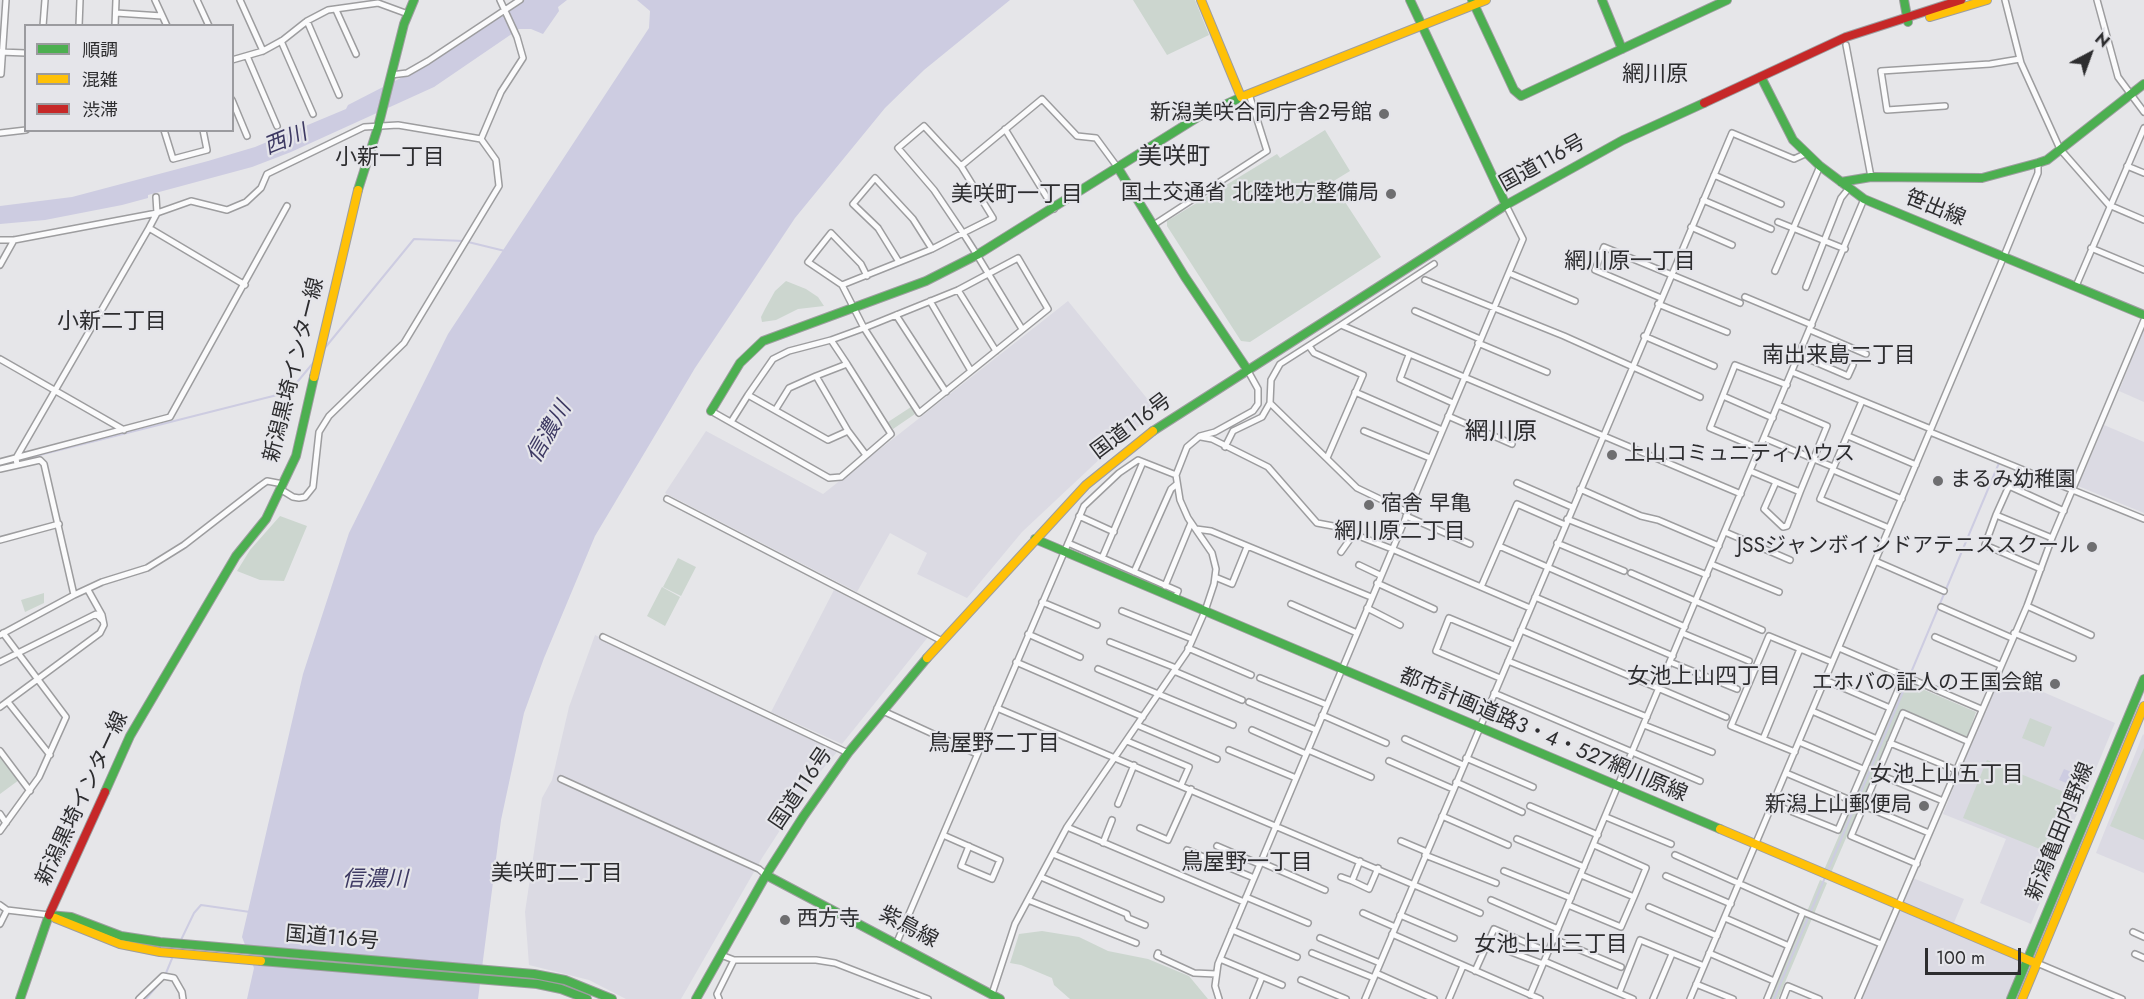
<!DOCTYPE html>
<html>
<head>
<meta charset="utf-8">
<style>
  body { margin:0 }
  #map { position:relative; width:2144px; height:999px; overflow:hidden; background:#e6e6e9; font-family:Jost,"Noto Sans JP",sans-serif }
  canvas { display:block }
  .legend { position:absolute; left:24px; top:24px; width:210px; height:108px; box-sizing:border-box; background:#e5e5ea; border:2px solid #9b9b9f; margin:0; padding:8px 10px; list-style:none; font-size:18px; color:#2d2d2f }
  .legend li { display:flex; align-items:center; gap:12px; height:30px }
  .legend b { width:30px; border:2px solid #9b9b9f }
  .north { position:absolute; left:2060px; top:24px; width:60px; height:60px; -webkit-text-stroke:4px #e5e5ea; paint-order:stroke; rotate:41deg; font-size:16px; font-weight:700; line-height:24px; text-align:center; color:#2d2d2f }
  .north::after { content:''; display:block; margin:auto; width:21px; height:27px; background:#2d2d2f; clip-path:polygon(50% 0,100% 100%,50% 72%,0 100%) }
  .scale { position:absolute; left:1925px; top:948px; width:96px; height:27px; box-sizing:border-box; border:3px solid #2d2d2f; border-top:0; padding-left:8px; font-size:18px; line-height:21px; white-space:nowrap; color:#2d2d2f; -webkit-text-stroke:4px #e5e5ea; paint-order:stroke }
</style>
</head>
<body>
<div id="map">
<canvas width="2144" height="999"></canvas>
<ul class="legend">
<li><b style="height:8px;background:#4caf50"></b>順調</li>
<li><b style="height:8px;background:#ffc107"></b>混雑</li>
<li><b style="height:8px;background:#c62828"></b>渋滞</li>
</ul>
<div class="north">N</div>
<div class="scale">100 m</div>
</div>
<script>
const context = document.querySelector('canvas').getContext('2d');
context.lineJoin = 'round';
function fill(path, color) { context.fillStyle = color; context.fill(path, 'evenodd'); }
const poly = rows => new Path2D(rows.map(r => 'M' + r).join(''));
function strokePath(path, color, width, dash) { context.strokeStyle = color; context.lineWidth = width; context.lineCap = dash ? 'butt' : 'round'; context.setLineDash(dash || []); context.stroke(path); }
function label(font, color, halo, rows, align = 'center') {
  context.font = font + ' Jost,"Noto Sans JP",sans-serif'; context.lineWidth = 4.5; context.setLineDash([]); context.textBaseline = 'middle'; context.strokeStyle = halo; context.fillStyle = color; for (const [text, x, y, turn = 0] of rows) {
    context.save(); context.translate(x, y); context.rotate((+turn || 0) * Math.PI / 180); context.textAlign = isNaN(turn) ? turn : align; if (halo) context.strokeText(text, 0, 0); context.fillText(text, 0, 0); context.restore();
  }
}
fill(poly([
  [1068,301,1158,412,1120,440,1022,532,967,598,917,574,927,553,890,533,857,592,665,493,706,431,823,494],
  [2144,328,2144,402,2119,391],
  [2104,425,2144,442,2144,513,2078,486],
  [834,590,928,637,842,744,771,712],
  [595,635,837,752,810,784,762,858,681,999,626,999,589,980,529,965,525,912,542,798,552,780,569,707],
  [1999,673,2115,723,2031,924,1980,903,2006,839,1943,814],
  [2143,734,2144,735,2144,873,2096,853],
  [1913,878,1964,899,1953,925,1902,904],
  [1899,910,2018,960,2022,965,2008,999,1862,999]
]), '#dbdae3');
fill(poly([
  [1133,0,1195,0,1209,35,1167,55],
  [1325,130,1350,171,1332,182,1381,257,1250,342,1241,341,1167,226,1167,221,1277,154,1280,158],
  [786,281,806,289,818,297,824,306,798,309,776,320,762,322,761,317,765,309,775,291],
  [911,407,915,414,893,429,888,422],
  [280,516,307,526,284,581,260,580,237,571,250,550],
  [678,558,696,567,681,596,663,587],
  [662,587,680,597,665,626,647,616],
  [44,593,44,603,25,612,21,600],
  [1906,682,1976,712,1967,738,1901,710,1831,873,1824,870],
  [2030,718,2052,727,2044,747,2022,738],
  [2144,748,2144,840,2110,826],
  [0,755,19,780,0,794],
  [1987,760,2076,797,2052,854,1963,818],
  [1820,880,1827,883,1778,999,1771,999],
  [1042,931,1079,937,1108,951,1148,959,1189,976,1208,999,1070,999,1054,985,1052,978,1021,965,1010,963,1019,934]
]), '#ccd6cf');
fill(poly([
  [524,0,567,0,558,7,559,11,543,34,531,29,519,29,434,87,291,152,252,167,148,195,148,198,122,205,45,220,0,224,0,206,72,197,208,161,255,147,346,109,348,105,420,68],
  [637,0,1010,0,924,70,885,108,795,218,695,368,595,536,544,658,524,713,501,820,478,999,247,999,254,968,242,937,303,674,349,533,448,334,649,28,650,11],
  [2064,769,2086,778,2081,789,2059,780]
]), '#cdcce1');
strokePath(poly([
  [324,349,414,239,464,241,505,251],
  [0,465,289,392,313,363],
  [181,940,194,913,201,905,250,912],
  [146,999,164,978,173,956],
  [1774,999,1999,463]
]), '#cdcce1', 2);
const street = poly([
  [155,0,167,26],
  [197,0,209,26],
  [240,0,263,51],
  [2005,0,2021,63,2060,149,2109,205,2144,220],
  [2097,0,2118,77,2144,112],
  [336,10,356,54],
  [116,13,162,16],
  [307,21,339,95],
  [43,26,45,0],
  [79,26,80,0],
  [115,26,116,0],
  [281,41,313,114],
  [1846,45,1871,177],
  [0,52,26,53],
  [247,56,277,126],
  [232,60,263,51,283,40,307,21,328,10,378,3,408,14],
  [1,74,6,0],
  [391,75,407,73,428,61,520,0],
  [232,100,247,136],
  [1945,106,1887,110,1881,71,1990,64,2020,59],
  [1005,129,1054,209],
  [164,130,173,159,207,150,203,130],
  [0,133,26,130],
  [481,139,501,92,523,58,517,37,500,0],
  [961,166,1042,99,1077,136,1096,138,1118,168],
  [2127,166,2144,173],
  [1714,175,1781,204],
  [1703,200,1771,229],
  [1778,222,1845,249],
  [1155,224,1267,151,1249,94],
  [1691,227,1732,245],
  [149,228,245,285],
  [0,240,14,240,157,213,191,201,227,210,246,202,261,188,267,174,364,127,398,125,481,139,496,160,499,186,404,343,329,416,319,432,313,487,305,497,299,498,293,497,280,489],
  [2091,248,2144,270],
  [899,262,878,228,853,204,875,178,913,219,932,249],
  [0,265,14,240],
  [1775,271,1820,166],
  [1509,273,1575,301],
  [1425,280,1564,336,1700,397],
  [842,285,932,249,963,233,993,218,961,166,924,126,898,148,934,190,963,233,977,255,1022,329],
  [2076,286,2144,128],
  [1806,287,1841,198,1849,188],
  [958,290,996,351],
  [1745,297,1812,325],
  [1661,298,1595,270,1604,247,1740,303],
  [930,301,971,371],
  [1658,304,1727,332],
  [1415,311,1480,339],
  [896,315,946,392],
  [1341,325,1434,264],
  [1810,330,1866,354],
  [1644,336,1714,366],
  [831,340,864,328,958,290,1018,258,1048,309,919,413,864,328,842,285,808,262,831,233,861,264,867,276],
  [1478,343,1547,372],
  [1309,346,1314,353,1363,375,1327,458],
  [1409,355,1400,379,1453,403],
  [1799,355,1848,376,1853,365],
  [0,359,124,430],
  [1792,372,1931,429],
  [1355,392,1442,430],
  [748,395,773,359,789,351,831,340,847,364,816,376],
  [1723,396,1773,418],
  [1862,401,1820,499,1889,528],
  [1270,403,1357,488,1407,512],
  [1778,405,1827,426,1800,492],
  [776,409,789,388,816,376,848,431],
  [711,411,829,478,841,477,891,434,847,364],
  [1448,416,1512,444],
  [731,422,748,395,828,440,848,431,866,455],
  [1364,431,1430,458],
  [1930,432,2144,519],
  [1848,436,1916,465],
  [1201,437,1212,439,1268,467,1317,523,1333,526,1392,549,1530,608],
  [1764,438,1833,467],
  [1225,447,1233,431,1262,417,1270,403,1271,380,1280,364,1341,325,1741,494],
  [1760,449,1710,428,1735,365,1787,385],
  [0,462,170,417,287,206],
  [17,465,16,458,149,228,157,213,156,197],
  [0,469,40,460,44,464,74,595],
  [1833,470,1902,499],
  [1750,471,1800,492,1787,526,1783,527,1764,509,1776,482],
  [1517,483,1572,507],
  [1580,489,1641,516,1658,520,1719,546],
  [667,499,942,641],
  [1996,515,2052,538],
  [1079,516,1114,532],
  [1406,516,1470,544],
  [1567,519,1707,575],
  [1196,529,1211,531,1371,597],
  [1725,532,1790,560],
  [0,540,59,524],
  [1068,543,1178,591,1175,598],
  [1557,543,1624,571],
  [1499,546,1685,627],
  [1341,552,1353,535],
  [1102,558,1143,462],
  [1875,561,1944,591],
  [1711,564,1779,592],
  [1359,565,1380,575],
  [2041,569,1985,545,1996,515,2009,486,2064,511],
  [1134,572,1171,489,1177,484],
  [1631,573,1762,630],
  [1215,577,1232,584,1247,547],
  [1377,583,1434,609],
  [1165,586,1191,523],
  [1481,587,1517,504,1565,525],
  [1535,597,1673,656],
  [1042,602,1097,625],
  [1291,604,1357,633],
  [2027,606,2091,635],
  [1941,607,2012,638],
  [1367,608,1400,625],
  [1122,611,1192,639],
  [1521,630,1726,717],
  [1682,633,1749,661],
  [2014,633,2073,658],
  [1028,634,1080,657],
  [0,635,74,595,102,582,147,568,184,545,260,486,267,481,283,484],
  [603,637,848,753],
  [1935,637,2000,665],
  [1110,642,1176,668],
  [1188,648,1251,675],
  [1839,648,1981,709],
  [1508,661,1647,717],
  [0,662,96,614,103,621],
  [1016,662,1143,717],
  [1670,662,1737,689],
  [1098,669,1233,725],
  [1174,671,1242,700],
  [1260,678,1327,705],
  [1500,678,1436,651,1449,618,1514,645],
  [1825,680,1890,708],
  [1494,693,1700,781],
  [8,702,50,755],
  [1249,702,1316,730],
  [0,707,100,633,104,625,102,615,88,590],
  [997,708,1480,913],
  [883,711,977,754],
  [1812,711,1877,739],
  [1322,715,1386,743],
  [1137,725,1217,759],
  [1644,725,1712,752],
  [1252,730,1306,754],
  [1405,739,1463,765],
  [1763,739,1800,649],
  [1127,741,1189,767,1181,785],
  [1799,742,1863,769],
  [1890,743,1956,770],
  [1229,750,1296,778],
  [1308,750,1371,777],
  [0,751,30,791],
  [1795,752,1731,726,1769,636,1832,662],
  [1466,758,1533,787],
  [1389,761,1453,789],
  [1786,773,1850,800],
  [1878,774,1943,801],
  [561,779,759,869,766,875],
  [1456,782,1522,812],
  [1118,804,1134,765],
  [1773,804,1838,830,1904,676],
  [1530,806,1598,835],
  [1864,806,1929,833],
  [0,814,6,823],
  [1442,816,1508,845],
  [1606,817,1671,844],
  [1067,827,1244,902],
  [1140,828,1168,840,1191,789],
  [0,831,39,777,66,717,3,633],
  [943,835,1000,860,992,879,961,866,969,846],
  [1517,839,1584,867],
  [1401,841,1427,852],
  [1103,843,1112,820],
  [1217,846,1259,864],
  [1187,850,1254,878],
  [1053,854,1161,899],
  [1425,855,1496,883],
  [1675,855,1803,912,1767,999],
  [1360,861,1352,881,1369,889,1378,868],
  [1260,862,1325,890],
  [1917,864,1851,836,1903,713,1967,741],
  [1504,871,1571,898],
  [1581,875,1634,897,1646,868,1594,845],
  [1666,876,1731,904],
  [1041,877,1127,914,1128,918,1145,925],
  [1341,877,1352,881],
  [1246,897,1308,923],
  [1028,900,1136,943],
  [1491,900,1558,929],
  [0,905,7,910,49,915],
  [1568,905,1621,927,1634,897],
  [1649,907,1717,936],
  [1803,912,1881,944],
  [1363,913,1395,927],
  [1400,915,1454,938],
  [1725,918,1789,946],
  [0,924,7,910],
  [1232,930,1297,957],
  [2133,932,2144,937],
  [1392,934,1540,999],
  [1320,938,1380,963],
  [1554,939,1621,967],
  [897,942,1084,506,1119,473,1138,460,1176,475],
  [1511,952,1543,964],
  [1158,953,1157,956,1194,973,1216,974],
  [1312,953,1374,978],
  [1709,953,1774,981],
  [2135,954,2144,958],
  [721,955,734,960,816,960,835,963,928,999],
  [1220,959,1282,985],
  [1544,961,1633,999],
  [2037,963,2122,999],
  [1475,971,1494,929,1548,952],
  [1376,973,1434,999],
  [1301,980,1346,999],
  [1696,984,1733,999],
  [1619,993,1640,940,1704,966],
  [992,994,1015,924,1067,827,1187,652,1205,611,1214,584,1216,569,1212,553,1188,518,1180,500,1176,475,1187,447,1200,436,1215,432,1253,411,1258,404,1258,389,1248,371],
  [1530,995,1864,199],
  [139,999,163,976,174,978,182,992,183,999],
  [719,999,717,994,734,960],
  [1219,999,1215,986,1218,964,1523,239,1506,205],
  [1253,999,1262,977],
  [1365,999,1732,133,1794,159,1805,154],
  [1449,999,1463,966],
  [1653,999,1672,954],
  [1690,999,2004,256,2038,173,2038,163],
  [1783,999,1788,986,1819,999],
  [1858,999,2027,606,2052,538,2144,320]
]);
const fast = poly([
  [1410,0,1506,205],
  [1472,0,1514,90,1521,96,1727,0],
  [1602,0,1622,49],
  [1904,0,1908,22],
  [1761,77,1793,140,1820,166,1864,199,2144,315],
  [1118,168,1185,277,1247,369],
  [1841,182,1871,177,1982,178,2038,163,2047,160,2144,84],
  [358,190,378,127,404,24,414,0],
  [711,411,740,363,763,341,926,281,977,255,1198,117,1244,96],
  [1153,431,1506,205,1623,140,1704,103],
  [1035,539,1720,829],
  [105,792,130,736,236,556,266,519,296,456,314,377],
  [766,875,1000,999],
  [49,915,71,917,121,936,160,942,534,974,565,980,612,999],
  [261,961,537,984,561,989,587,999],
  [20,999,49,915],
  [696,999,766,875,803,817,848,753,927,658],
  [2011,999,2144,679]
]);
const slow = poly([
  [1201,0,1241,97],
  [1930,17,1987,0],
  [1244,96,1486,0],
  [314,377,358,190],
  [927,658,1086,485,1153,431],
  [1720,829,2033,962],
  [55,918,120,944,160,952,261,961],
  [2022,999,2144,706]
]);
const jam = poly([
  [1704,103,1846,37,1961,0],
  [49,915,105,792]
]);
strokePath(street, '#9d9d9f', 8);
strokePath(fast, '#9d9d9f', 10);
strokePath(slow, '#9d9d9f', 10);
strokePath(jam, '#9d9d9f', 10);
strokePath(street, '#fbfbfc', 5);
strokePath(fast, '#4caf50', 8);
strokePath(slow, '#ffc107', 8);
strokePath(jam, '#c62828', 8);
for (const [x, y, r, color] of [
  [1384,114,6,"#6e6e70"],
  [1391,194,6,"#6e6e70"],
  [1612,455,6,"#6e6e70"],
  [1938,481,6,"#6e6e70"],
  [1369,505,6,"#6e6e70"],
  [2092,547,6,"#6e6e70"],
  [2055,684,6,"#6e6e70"],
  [1924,806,6,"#6e6e70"],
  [785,920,6,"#6e6e70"]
]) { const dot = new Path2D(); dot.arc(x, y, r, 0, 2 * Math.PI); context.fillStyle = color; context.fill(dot); strokePath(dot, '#e5e5ea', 2); }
label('21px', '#2d2d2f', '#e5e5ea', [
  ["新潟美咲合同庁舎2号館",1372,114],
  ["国土交通省 北陸地方整備局",1379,194],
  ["上山コミュニティハウス",1624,455,"left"],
  ["まるみ幼稚園",1950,481,"left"],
  ["宿舎 早亀",1381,505,"left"],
  ["JSSジャンボインドアテニススクール",2080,547],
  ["エホバの証人の王国会館",2043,684],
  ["新潟上山郵便局",1912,806],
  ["西方寺",797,920,"left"]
], 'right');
label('21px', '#2d2d2f', '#e5e5ea', [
  ["国道116号",1543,164,-29],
  ["笹出線",1935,209,22],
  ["新潟黒埼インター線",295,370,-76],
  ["国道116号",1132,427,-37],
  ["都市計画道路3・4・527網川原線",1543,736,23],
  ["国道116号",802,789,-56],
  ["新潟黒埼インター線",83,799,-65],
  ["新潟亀田内野線",2061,832,-68],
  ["紫鳥線",908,928,28],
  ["国道116号",332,939,5]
]);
label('22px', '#2d2d2f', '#e5e5ea', [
  ["網川原",1655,76],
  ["小新一丁目",390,159],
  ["美咲町一丁目",1017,196],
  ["網川原一丁目",1630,263],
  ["小新二丁目",112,323],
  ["南出来島二丁目",1839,357],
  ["網川原二丁目",1400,533],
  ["女池上山四丁目",1704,678],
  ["鳥屋野二丁目",994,745],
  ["女池上山五丁目",1947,776],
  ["鳥屋野一丁目",1247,864],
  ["美咲町二丁目",557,875],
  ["女池上山三丁目",1551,946]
]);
label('italic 22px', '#3e3a63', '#e5e5ea', [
  ["西川",286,141,-22],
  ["信濃川",550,433,-60],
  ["信濃川",375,881]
]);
label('24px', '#2d2d2f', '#e5e5ea', [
  ["美咲町",1174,158],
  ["網川原",1501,433]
]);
</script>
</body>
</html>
